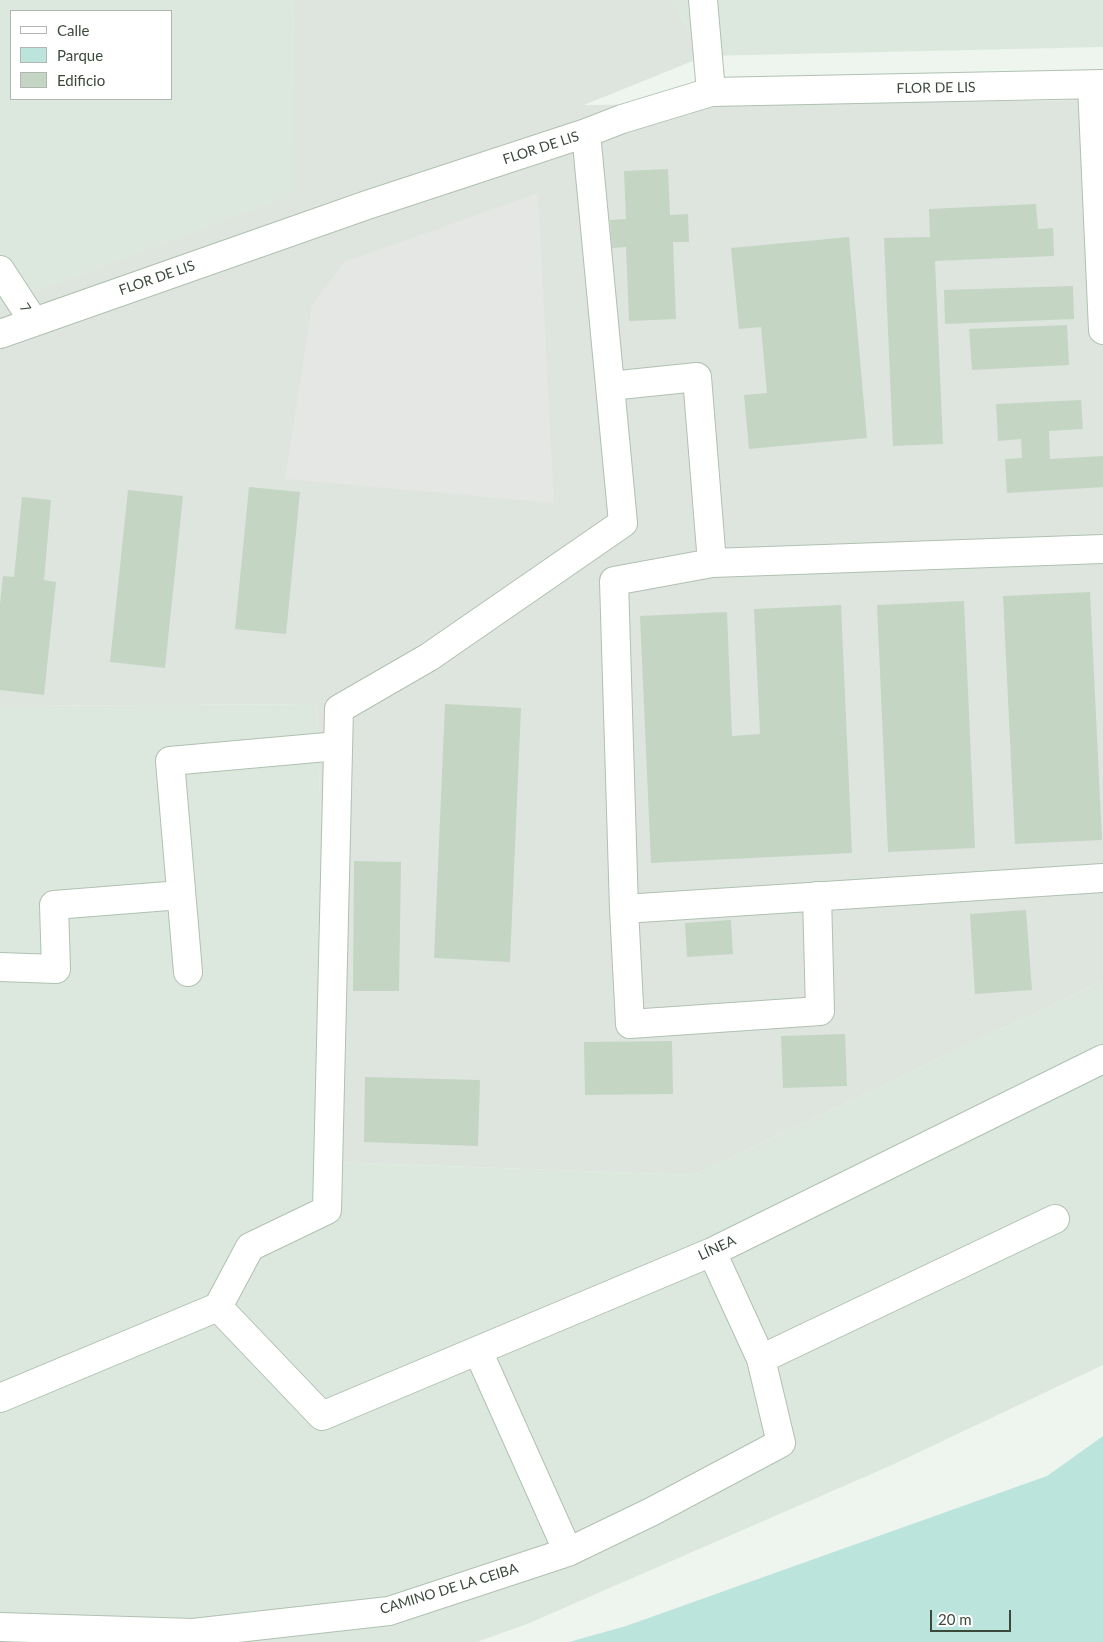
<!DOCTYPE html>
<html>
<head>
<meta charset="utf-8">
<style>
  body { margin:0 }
  #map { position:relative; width:1103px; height:1642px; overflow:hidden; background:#edf5ee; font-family:Lato,sans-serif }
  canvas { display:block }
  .legend { position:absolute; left:10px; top:10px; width:162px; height:90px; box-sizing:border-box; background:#fff; border:1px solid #b1b6b1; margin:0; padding:6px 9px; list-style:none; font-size:15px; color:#3b493b }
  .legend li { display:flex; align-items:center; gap:10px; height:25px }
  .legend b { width:25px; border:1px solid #b1b6b1 }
  .scale { position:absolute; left:930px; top:1610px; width:81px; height:22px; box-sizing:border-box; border:2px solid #3b493b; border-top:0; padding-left:6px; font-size:15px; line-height:18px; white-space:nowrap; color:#3b493b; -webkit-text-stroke:4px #fff; paint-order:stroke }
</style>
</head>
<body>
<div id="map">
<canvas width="1103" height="1642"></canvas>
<ul class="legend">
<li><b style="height:6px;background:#fff"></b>Calle</li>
<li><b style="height:14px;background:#bbe4dd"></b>Parque</li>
<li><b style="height:14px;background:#c4d5c4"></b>Edificio</li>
</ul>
<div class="scale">20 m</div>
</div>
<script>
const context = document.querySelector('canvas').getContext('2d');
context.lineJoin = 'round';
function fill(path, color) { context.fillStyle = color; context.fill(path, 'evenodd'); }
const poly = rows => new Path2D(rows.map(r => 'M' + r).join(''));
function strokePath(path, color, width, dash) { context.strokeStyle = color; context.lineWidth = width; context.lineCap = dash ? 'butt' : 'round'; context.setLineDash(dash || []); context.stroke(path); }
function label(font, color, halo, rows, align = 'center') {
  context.font = font + ' Lato,sans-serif'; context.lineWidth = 4.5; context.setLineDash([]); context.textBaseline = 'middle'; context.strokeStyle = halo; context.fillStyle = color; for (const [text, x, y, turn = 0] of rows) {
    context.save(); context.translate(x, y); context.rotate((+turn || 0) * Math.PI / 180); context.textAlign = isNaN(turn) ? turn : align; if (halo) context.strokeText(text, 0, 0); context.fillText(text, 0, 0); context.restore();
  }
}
fill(poly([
  [0,0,294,0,293,195,0,304],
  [11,11,171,11,171,99,11,99],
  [671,0,1103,0,1103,47,705,56],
  [317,704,332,1162,694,1175,1103,981,1103,1365,892,1465,527,1624,477,1642,0,1642,0,706]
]), '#dce8dd');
fill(poly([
  [294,0,671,0,705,56,584,105,1103,100,1103,981,694,1175,332,1162,317,704,0,706,0,304,292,195]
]), '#dee5de');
fill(poly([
  [1103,1436,1103,1642,569,1642,626,1626,1047,1476]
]), '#bbe4dd');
fill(poly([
  [538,193,554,503,285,479,312,305,344,262]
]), '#e4e7e3');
fill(poly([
  [668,169,670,215,688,214,689,242,673,242,676,319,629,321,626,247,612,248,610,220,626,219,624,171],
  [1036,204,1038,229,1053,228,1054,256,935,261,943,444,893,446,884,238,930,237,929,209],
  [849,237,867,438,749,449,744,395,767,393,761,327,739,329,731,248],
  [1073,286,1074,319,945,324,944,290],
  [1067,325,1069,365,972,370,969,329],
  [1081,400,1083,429,1049,431,1050,459,1103,456,1103,487,1007,493,1005,459,1022,458,1021,439,998,441,996,404],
  [249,487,300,492,286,634,235,629],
  [128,490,183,496,165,668,110,662],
  [22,497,51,500,44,580,56,582,44,695,0,690,0,604,3,576,14,577],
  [1090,592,1102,840,1015,844,1003,596],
  [964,601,975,848,888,852,877,605],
  [841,605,852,853,651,863,640,616,727,612,732,736,760,734,754,609],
  [445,704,521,708,510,962,434,958],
  [354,861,401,862,399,991,353,991],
  [1026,910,1032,990,975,994,970,914],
  [731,920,733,954,687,957,685,923],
  [845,1034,847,1086,783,1088,781,1036],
  [672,1041,673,1094,585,1095,584,1042],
  [365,1077,480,1080,478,1146,364,1142]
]), '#c4d5c4');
const minor = poly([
  [703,0,711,92],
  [1092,85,1103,330],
  [0,270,34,322],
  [0,334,367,205,586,133,622,119,711,92,1103,84],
  [610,386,697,377,712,563],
  [1103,549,712,563,614,581,624,909,1103,878],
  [624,909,630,1024,820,1011,817,896],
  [0,967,56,969,54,905,181,895],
  [188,972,170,761,338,746],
  [218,1307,250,1247,327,1210,339,709,429,657,623,523,586,133],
  [478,1351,568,1552],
  [761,1359,1055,1219],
  [0,1398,218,1307,322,1416,712,1252,1103,1059],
  [0,1627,193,1633,389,1611,568,1552,651,1512,781,1443,761,1359,712,1252]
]);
strokePath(minor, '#b0c0b1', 30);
strokePath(minor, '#fff', 28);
label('14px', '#3b493b', '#fff', [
  ["FLOR DE LIS",936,88,-1],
  ["FLOR DE LIS",541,148,-18],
  ["FLOR DE LIS",157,278,-19],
  ["7",25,308,57],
  ["LÍNEA",717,1248,-25],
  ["CAMINO DE LA CEIBA",449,1589,-17]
]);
</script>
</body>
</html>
